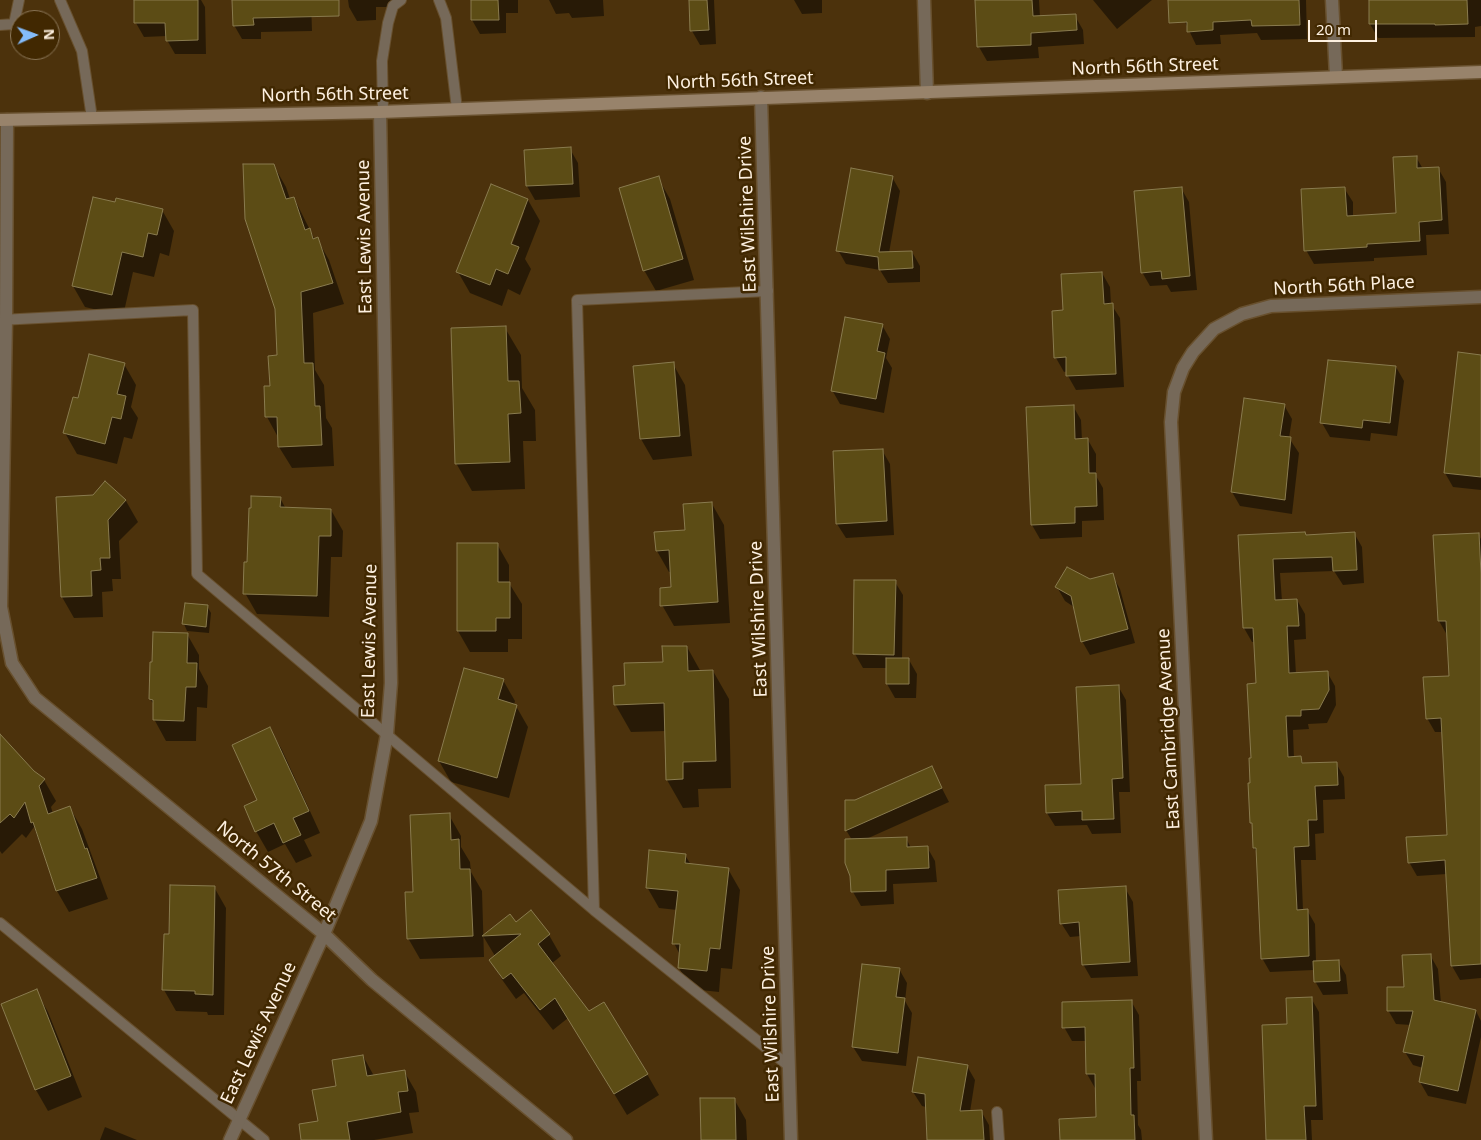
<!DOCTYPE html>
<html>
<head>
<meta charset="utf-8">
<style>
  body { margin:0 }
  #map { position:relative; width:1481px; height:1140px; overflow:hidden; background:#4c320c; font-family:"Noto Sans",sans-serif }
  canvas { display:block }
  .north { position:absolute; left:10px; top:10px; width:50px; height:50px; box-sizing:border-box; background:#412801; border:1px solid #8c785a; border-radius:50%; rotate:88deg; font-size:14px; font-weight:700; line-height:20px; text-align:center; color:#fdf0e0 }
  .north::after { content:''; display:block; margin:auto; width:18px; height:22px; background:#84bcfb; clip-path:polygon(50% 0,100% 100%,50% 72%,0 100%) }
  .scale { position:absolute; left:1308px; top:20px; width:69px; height:22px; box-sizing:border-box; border:2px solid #fdf0e0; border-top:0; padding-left:6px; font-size:15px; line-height:18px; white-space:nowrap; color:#fdf0e0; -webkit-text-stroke:4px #412801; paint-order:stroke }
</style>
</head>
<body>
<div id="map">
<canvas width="1481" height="1140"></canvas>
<div class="north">N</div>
<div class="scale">20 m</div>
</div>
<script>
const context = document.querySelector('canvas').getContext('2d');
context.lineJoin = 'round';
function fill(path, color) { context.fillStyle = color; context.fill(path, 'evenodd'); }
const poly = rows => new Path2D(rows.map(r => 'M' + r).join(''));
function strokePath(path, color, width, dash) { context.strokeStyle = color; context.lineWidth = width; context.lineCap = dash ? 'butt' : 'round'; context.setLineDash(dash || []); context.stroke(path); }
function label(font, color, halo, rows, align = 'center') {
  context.font = font + ' "Noto Sans",sans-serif'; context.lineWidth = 5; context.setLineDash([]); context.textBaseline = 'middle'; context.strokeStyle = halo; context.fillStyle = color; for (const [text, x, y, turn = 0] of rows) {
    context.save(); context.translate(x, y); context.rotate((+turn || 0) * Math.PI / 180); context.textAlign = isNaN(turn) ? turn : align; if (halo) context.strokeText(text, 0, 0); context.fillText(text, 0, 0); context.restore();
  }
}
fill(poly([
  [135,0,201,0,205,7,206,54,175,54,167,40,167,36,144,37,136,23],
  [233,0,311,0,312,31,261,32,261,39,242,39,234,25],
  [348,0,397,0,397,7,376,7,376,20,357,21,349,7],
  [472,0,518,0,518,13,506,13,506,33,480,34,472,20],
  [549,0,603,0,604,16,572,18,569,13,556,14],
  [691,0,714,0,716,44,700,45,692,31],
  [794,0,822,0,822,13,802,14],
  [976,0,1039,0,1040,17,1075,16,1083,30,1084,44,1038,47,1039,58,987,61,979,47],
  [1093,0,1152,0,1117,29],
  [1184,0,1306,0,1307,39,1261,40,1257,33,1220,35,1221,44,1196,45,1185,22],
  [1370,0,1481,0,1481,26,1475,27,1475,37,1378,38,1370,24],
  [570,149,578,163,580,197,535,200,527,186],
  [1416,157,1423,169,1438,168,1446,182,1449,234,1426,235,1427,255,1374,258,1374,261,1314,264,1306,250,1344,188,1353,202,1353,217,1397,214],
  [274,166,286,187,290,199,294,198,315,240,317,239,329,260,344,304,313,313,315,370,324,385,326,418,332,428,334,466,292,468,279,447,279,439,267,417,271,387,278,357],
  [892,177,900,191,889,253,912,252,920,266,920,282,888,283,880,270,846,264,838,250],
  [658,178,670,199,694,280,656,291,644,270],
  [1181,188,1189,202,1197,290,1171,292,1167,285,1150,286,1142,272],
  [528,200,540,221,525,259,531,269,520,295,508,289,502,306,470,293,458,272],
  [522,212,524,212,510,250,507,249],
  [115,203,162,210,174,231,169,256,160,253,154,277,133,272,123,316,85,307,73,286],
  [1102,273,1110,287,1111,304,1120,318,1124,387,1076,390,1068,376,1068,371,1064,372,1056,358,1064,311],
  [882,325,890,339,886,358,892,368,884,413,840,404,832,390],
  [505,328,521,355,522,388,535,410,536,441,523,441,525,489,472,491,456,463],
  [1481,356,1481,490,1453,487,1445,473],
  [124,364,136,385,131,407,138,418,132,439,124,437,117,464,77,454,65,433,79,400],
  [673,364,685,385,692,456,653,460,641,439],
  [1396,367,1404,381,1397,436,1371,433,1370,441,1330,437,1322,423],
  [1284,405,1292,419,1289,438,1299,453,1292,514,1240,506,1232,492],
  [1073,406,1081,420,1082,440,1088,440,1096,454,1096,476,1103,488,1104,520,1082,521,1082,537,1040,539,1032,525],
  [882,450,890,464,894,535,846,538,837,524],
  [105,483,126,501,138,522,119,541,121,579,112,579,113,591,102,592,103,617,74,618,62,597,93,496],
  [280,498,286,509,331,510,343,531,342,557,331,557,329,617,257,614,245,593,248,563],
  [712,504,724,525,730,623,674,626,662,605,673,589,672,572,669,572,657,551,686,532],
  [1354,533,1362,547,1364,583,1343,585,1334,571,1280,573,1282,601,1297,600,1305,614,1306,639,1294,640,1296,674,1327,672,1335,686,1336,705,1327,723,1308,724,1309,729,1293,730,1294,758,1300,758,1304,764,1336,763,1344,777,1345,799,1323,800,1324,833,1315,834,1316,860,1301,860,1303,910,1307,910,1315,924,1316,962,1338,961,1346,975,1348,994,1323,995,1315,981,1314,970,1270,972,1262,958,1258,854,1254,848,1254,827,1251,822,1252,760,1257,684,1255,642,1252,642,1244,628,1240,536,1307,536],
  [1478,534,1481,539,1481,978,1460,980,1452,966,1447,874,1417,876,1409,862,1448,836,1443,732,1435,732,1427,718,1450,677,1447,635,1439,621],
  [497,544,509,565,509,583,522,604,522,639,508,639,508,652,470,652,458,631],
  [1112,575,1120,589,1135,643,1090,655,1082,641,1074,607,1065,601,1057,587],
  [895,582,903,595,902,659,909,660,917,674,916,698,895,698,887,684,887,668,863,668,855,654],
  [186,604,207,606,211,613,209,633,187,631,184,624],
  [187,634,199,655,199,669,208,686,207,708,197,707,196,741,166,741,154,719,155,706,150,699],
  [687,647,701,672,713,671,729,699,731,788,698,789,699,807,683,808,667,780,666,731,631,732,615,704,627,686],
  [503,680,515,701,514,705,516,706,528,727,509,798,451,782,439,761],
  [1118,686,1126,700,1130,792,1119,792,1121,833,1092,834,1087,825,1055,826,1047,813,1082,785],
  [270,729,282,750,320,833,304,840,312,856,296,863,285,844,268,852,256,831,259,801],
  [0,745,44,780,56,801,51,807,53,814,70,808,82,829,108,899,69,912,57,891,34,827,26,838,22,834,2,854,0,851],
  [931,767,949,802,864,840,906,838,911,848,927,847,935,861,937,882,893,884,894,904,861,906,853,892,852,840,846,830,855,801],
  [449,815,461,836,461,847,470,862,471,872,482,891,484,957,420,959,408,938,415,893],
  [685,855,691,865,728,869,740,890,732,969,721,968,719,992,691,989,679,968,680,955,674,943,677,910,659,908,647,887],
  [214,887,226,908,224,1015,208,1015,207,1012,176,1011,164,990,166,935,171,935],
  [1125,888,1133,902,1138,976,1091,978,1083,964,1081,936,1070,937,1061,923],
  [531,912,549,935,561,956,551,964,589,1013,647,1074,659,1095,627,1115,568,1018,553,1030,524,993,516,999,503,981,491,960,495,956,483,936,509,915,516,924],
  [1430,955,1438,969,1441,1003,1476,1011,1481,1021,1481,1037,1466,1104,1428,1096,1420,1082,1423,1068,1413,1065,1405,1052,1411,1025,1396,1024,1388,1010],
  [899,969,907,983,905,1001,912,1013,906,1066,862,1061,853,1047],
  [36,991,48,1012,82,1097,48,1111,36,1090,2,1005],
  [1311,998,1319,1012,1323,1120,1311,1120,1312,1140,1266,1140,1289,1025],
  [1131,1001,1139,1015,1141,1081,1137,1081,1138,1125,1141,1130,1142,1140,1062,1140,1098,1118,1097,1088,1095,1088,1087,1074,1086,1041,1072,1041,1064,1027],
  [363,1056,374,1076,404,1071,416,1092,419,1112,409,1113,413,1133,374,1140,303,1140,319,1122],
  [967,1066,975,1080,970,1112,981,1111,989,1125,990,1140,928,1140,926,1107,922,1106,913,1092],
  [734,1099,746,1120,747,1140,702,1140],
  [105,1127,137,1140,100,1140]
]), '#0007');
const building = poly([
  [134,0,198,0,198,40,166,41,165,23,134,23,134,0],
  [232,0,339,0,339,16,253,18,254,25,233,26,232,0],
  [471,0,498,0,499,20,471,20,471,0],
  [689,0,707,0,709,30,690,31,689,0],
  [975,0,1032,0,1033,16,1076,14,1077,30,1031,33,1031,45,977,47,975,0],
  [1168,0,1299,0,1300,25,1252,26,1251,20,1213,22,1213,30,1187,32,1187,22,1169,23,1168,0],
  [1369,0,1467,0,1468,24,1435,25,1435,24,1369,24,1369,0],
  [571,147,573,184,526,186,524,150,571,147],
  [1417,156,1417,168,1439,167,1442,220,1419,222,1420,241,1367,244,1367,247,1304,251,1301,189,1345,187,1347,216,1396,213,1393,157,1417,156],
  [243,164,274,164,286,199,294,197,305,230,310,228,313,239,318,237,333,283,301,292,304,363,313,363,315,406,320,406,322,445,278,447,277,417,265,417,264,386,270,386,268,356,277,355,275,309,245,219,243,164],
  [851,168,893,176,879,252,912,251,913,268,879,270,878,257,836,251,851,168],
  [659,176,683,259,643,271,619,188,659,176],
  [491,184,528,199,511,244,519,247,508,274,496,269,490,285,456,272,491,184],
  [1182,187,1190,276,1162,279,1161,271,1141,273,1134,191,1182,187],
  [93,197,115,202,116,198,163,209,157,235,148,233,143,257,122,252,112,295,72,286,93,197],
  [1102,272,1104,304,1113,303,1116,374,1066,376,1066,357,1054,358,1052,311,1063,310,1061,274,1102,272],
  [845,317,883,324,877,351,885,353,876,399,831,391,845,317],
  [506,326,508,381,519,381,521,413,508,414,510,462,455,464,451,328,506,326],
  [1458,352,1481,355,1481,477,1444,473,1458,352],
  [89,354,125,363,117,394,126,396,121,419,112,417,105,444,63,433,73,397,78,398,89,354],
  [1328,360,1396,366,1390,423,1363,420,1362,428,1320,423,1328,360],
  [674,362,680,436,640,439,633,366,674,362],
  [1244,398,1285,404,1280,436,1291,437,1285,500,1231,492,1244,398],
  [1074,405,1075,439,1088,438,1089,473,1096,473,1097,506,1075,507,1075,523,1031,525,1026,407,1074,405],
  [883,449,887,521,836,524,833,451,883,449],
  [105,481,126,500,108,520,110,558,100,558,101,570,91,571,92,596,61,597,56,497,93,495,105,481],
  [251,496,281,497,280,507,331,509,331,536,319,536,317,596,243,594,244,562,247,562,249,508,251,508,251,496],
  [712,502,718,602,660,606,660,588,671,587,669,550,656,551,654,532,685,530,683,504,712,502],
  [1305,532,1306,535,1355,532,1357,570,1333,571,1332,557,1273,559,1275,600,1297,599,1299,626,1287,626,1289,673,1328,671,1329,690,1319,709,1301,710,1301,716,1286,716,1288,757,1301,756,1302,763,1337,762,1338,785,1315,786,1317,820,1308,820,1309,846,1294,847,1297,910,1308,909,1309,956,1261,959,1256,848,1253,848,1252,823,1250,823,1248,783,1250,783,1249,758,1251,758,1247,684,1256,683,1253,628,1243,628,1238,535,1305,532],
  [1479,533,1481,574,1481,964,1451,966,1445,860,1408,863,1406,837,1447,835,1441,718,1426,719,1423,677,1449,676,1446,621,1438,621,1433,535,1479,533],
  [457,543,498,543,498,582,510,582,510,618,496,618,496,631,457,631,457,543],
  [1067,567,1090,579,1113,573,1128,629,1081,642,1071,596,1055,587,1067,567],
  [854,580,896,580,894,655,853,654,854,580],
  [185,603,208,605,206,627,182,624,185,603],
  [153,632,188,633,187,663,197,663,196,687,186,687,184,721,153,720,153,700,149,699,150,662,152,662,153,632],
  [662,646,687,646,688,671,713,670,716,761,683,762,683,779,666,780,664,703,614,705,613,686,625,685,624,663,663,662,662,646],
  [886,658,909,658,909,684,886,684,886,658],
  [464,668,504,679,498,699,517,705,497,778,438,761,464,668],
  [1119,685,1123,778,1112,779,1114,819,1082,820,1082,811,1046,813,1045,785,1081,784,1076,687,1119,685],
  [270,727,309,811,293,818,301,835,283,843,274,823,255,832,244,806,257,800,232,745,270,727],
  [0,734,34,771,45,779,39,786,48,814,70,806,85,849,87,848,97,878,56,891,33,822,31,823,25,802,14,818,10,814,0,823,0,734],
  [932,766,942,788,845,831,845,800,855,800,932,766],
  [450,813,451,840,459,839,460,869,470,869,473,936,407,939,405,892,413,892,410,815,450,813],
  [907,837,907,847,928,846,929,868,886,870,886,891,851,892,850,876,845,863,845,839,907,837],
  [649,850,686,854,685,863,729,868,720,949,710,948,707,971,678,968,680,944,672,944,678,891,646,888,649,850],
  [170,885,215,886,213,995,195,994,195,991,162,990,164,934,169,934,170,885],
  [1126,886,1130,962,1082,965,1079,922,1060,924,1058,890,1126,886],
  [531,910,550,934,538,944,589,1011,604,1002,648,1074,614,1094,555,998,540,1010,511,973,503,979,489,960,521,934,482,936,510,914,516,922,531,910],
  [1431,954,1434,1000,1476,1010,1458,1091,1419,1082,1424,1056,1403,1052,1413,1011,1387,1011,1387,987,1404,987,1402,955,1431,954],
  [1339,960,1340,981,1314,982,1313,961,1339,960],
  [862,964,900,968,896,997,905,998,898,1053,852,1047,862,964],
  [37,989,71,1076,35,1090,1,1004,37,989],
  [1312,997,1316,1106,1304,1106,1306,1140,1266,1140,1262,1025,1287,1024,1286,998,1312,997],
  [1132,1000,1134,1068,1130,1068,1131,1115,1134,1115,1135,1140,1060,1140,1059,1119,1096,1117,1095,1074,1086,1074,1085,1027,1062,1028,1062,1002,1132,1000],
  [363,1055,367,1076,405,1070,408,1091,398,1092,401,1112,347,1122,350,1140,301,1140,299,1124,318,1121,312,1090,336,1086,332,1060,363,1055],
  [918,1057,968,1065,960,1111,982,1110,984,1140,927,1140,925,1094,912,1092,918,1057],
  [700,1098,735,1098,736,1140,701,1140,700,1098]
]);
fill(building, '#5c4c15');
strokePath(building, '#897b4f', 1);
const lane = poly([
  [60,0,82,51,92,118],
  [439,0,446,18,457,109],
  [0,25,14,24,19,0],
  [383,111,382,61,388,23,393,6,401,0],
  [0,320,193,310,197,574,594,910,789,1066],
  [594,910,577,300,768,291],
  [0,923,264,1140],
  [997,1112,999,1140]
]);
const street = poly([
  [924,0,927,93],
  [1332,0,1336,76],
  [761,97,791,1140],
  [7,120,6,320,1,607,12,663,35,698,324,934,372,980,566,1140],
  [230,1140,324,934,371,821,387,734,391,683,380,112],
  [1206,1140,1171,422,1174,392,1183,368,1193,352,1214,329,1242,314,1271,306,1481,297]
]);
const secondary = poly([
  [0,120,380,112,1481,72]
]);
strokePath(lane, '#68502e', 12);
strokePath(street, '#68502e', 15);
strokePath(secondary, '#68502e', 15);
strokePath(lane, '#766959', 10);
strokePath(street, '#766959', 12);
strokePath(secondary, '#98836b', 12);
label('18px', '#fdf0e0', '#412801', [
  ["North 56th Street",1145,67,-2],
  ["North 56th Street",740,81,-2],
  ["North 56th Street",335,95,-1],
  ["East Wilshire Drive",748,214,-92],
  ["East Lewis Avenue",365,237,-91],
  ["North 56th Place",1344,286,-3],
  ["East Wilshire Drive",759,619,-92],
  ["East Lewis Avenue",370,641,-89],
  ["East Cambridge Avenue",1169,729,-93],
  ["North 57th Street",276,872,39],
  ["East Wilshire Drive",771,1024,-92],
  ["East Lewis Avenue",259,1033,-65]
]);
</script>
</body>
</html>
